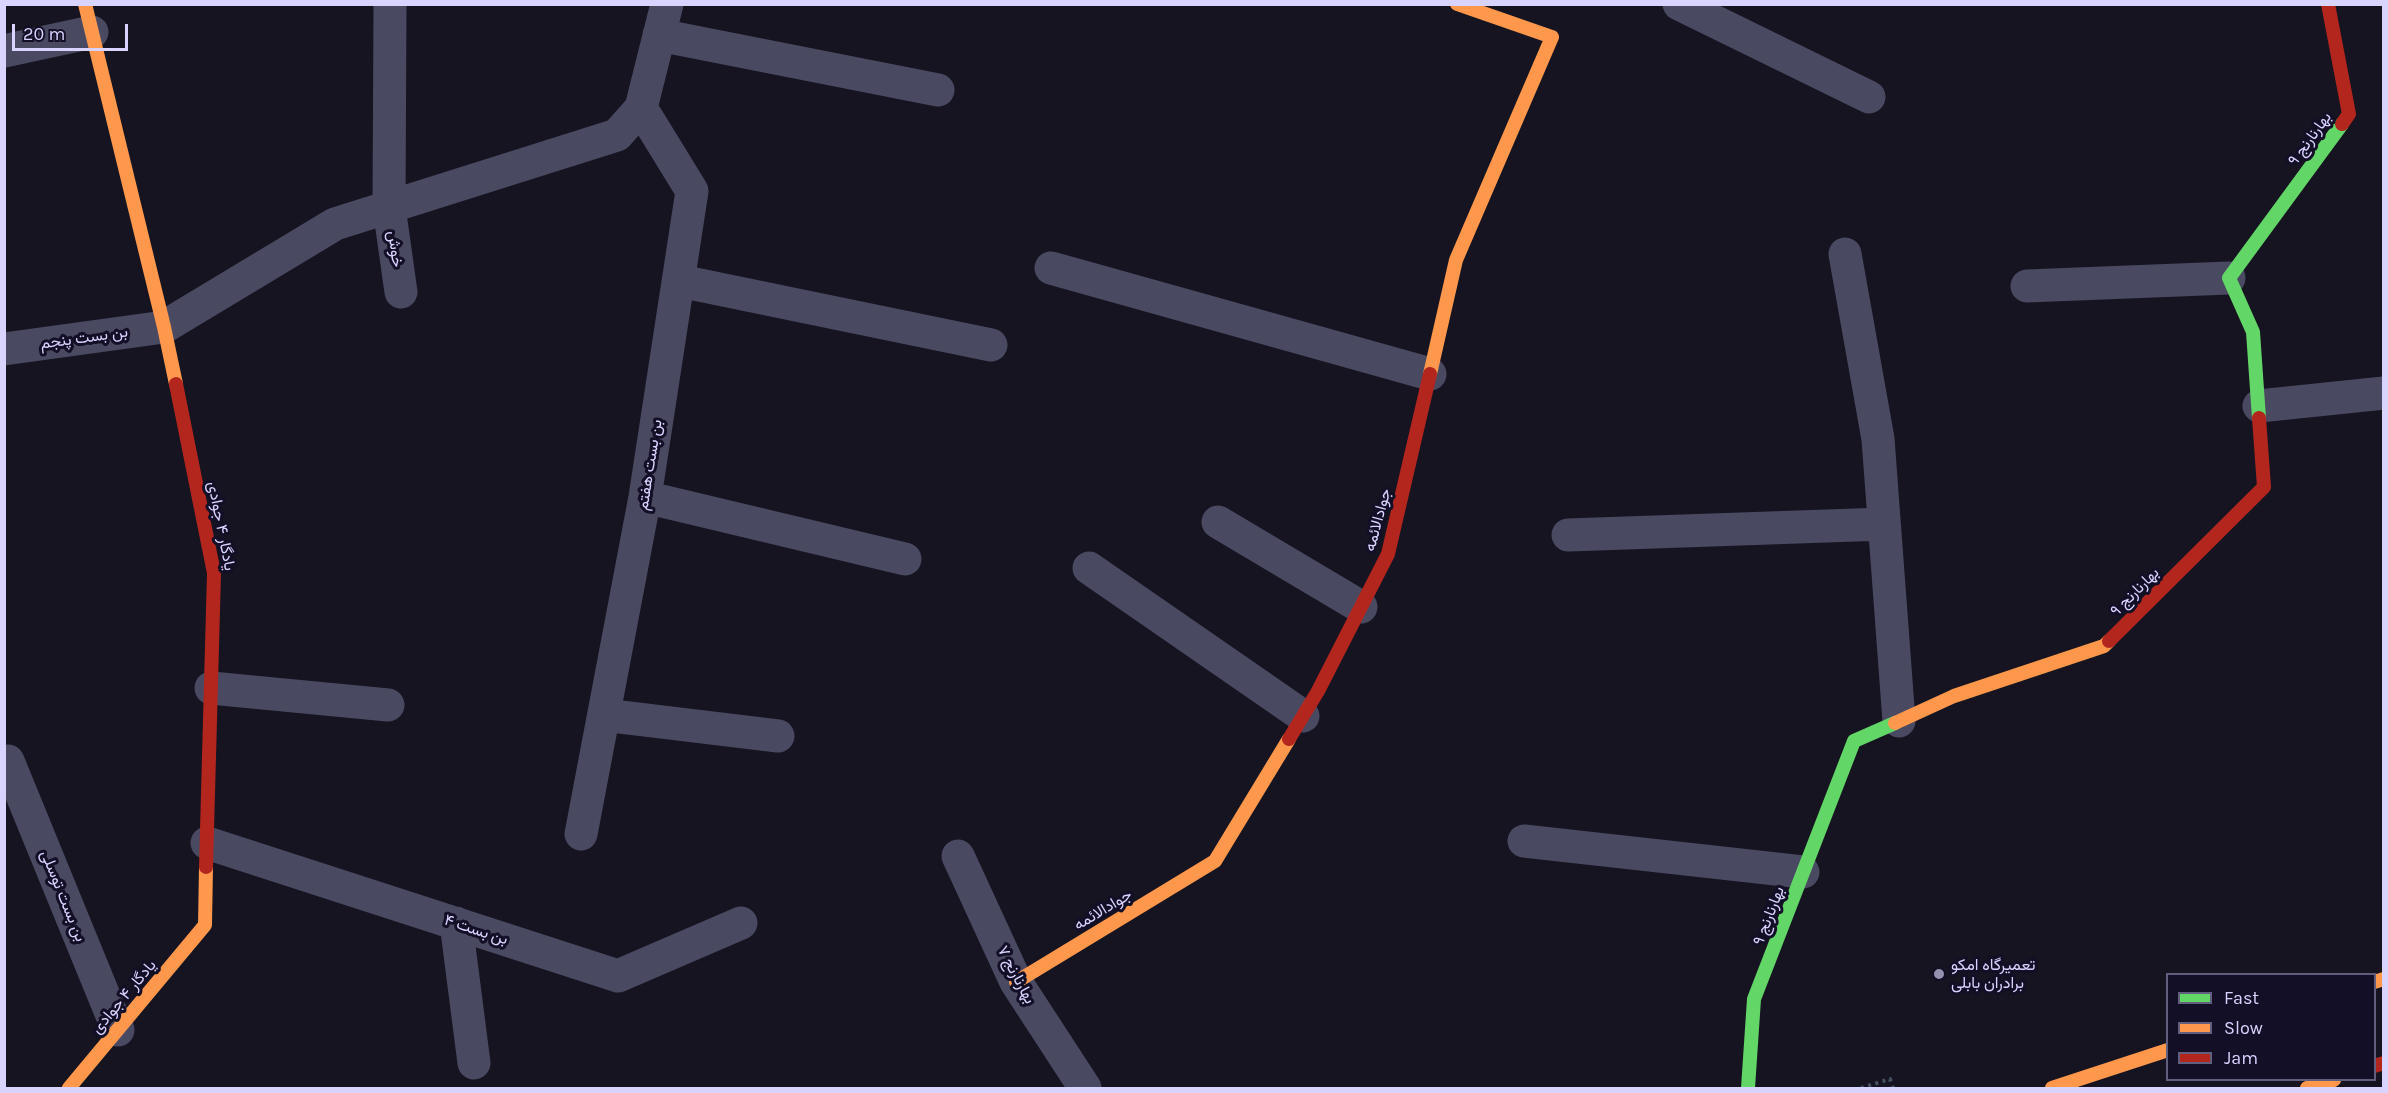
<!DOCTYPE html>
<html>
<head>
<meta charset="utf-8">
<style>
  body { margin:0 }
  #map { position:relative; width:2388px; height:1093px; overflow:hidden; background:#161421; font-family:Karla,sans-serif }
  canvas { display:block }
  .frame { position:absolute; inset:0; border:6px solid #d9d4ff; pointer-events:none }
  .legend { position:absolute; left:2166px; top:973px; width:210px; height:108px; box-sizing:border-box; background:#130f26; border:2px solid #625e7d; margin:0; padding:8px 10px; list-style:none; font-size:18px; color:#d9d4ff }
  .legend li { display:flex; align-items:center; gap:12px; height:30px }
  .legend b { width:30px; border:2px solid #625e7d }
  .scale { position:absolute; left:12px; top:24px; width:116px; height:27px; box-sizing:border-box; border:3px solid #d9d4ff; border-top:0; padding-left:8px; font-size:18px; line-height:21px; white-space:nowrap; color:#d9d4ff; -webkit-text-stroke:4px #130f26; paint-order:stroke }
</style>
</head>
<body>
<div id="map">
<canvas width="2388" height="1093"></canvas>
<div class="frame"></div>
<ul class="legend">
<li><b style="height:8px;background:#63d668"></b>Fast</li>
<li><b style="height:8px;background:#ff974d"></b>Slow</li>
<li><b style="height:8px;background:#b3261e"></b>Jam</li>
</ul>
<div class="scale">20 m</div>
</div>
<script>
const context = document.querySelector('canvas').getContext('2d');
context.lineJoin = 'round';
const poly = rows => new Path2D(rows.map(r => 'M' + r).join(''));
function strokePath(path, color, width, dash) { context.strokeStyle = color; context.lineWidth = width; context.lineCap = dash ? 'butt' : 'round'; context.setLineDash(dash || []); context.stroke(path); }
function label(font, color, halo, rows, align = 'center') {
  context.font = font + ' Karla,Vazirmatn,sans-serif'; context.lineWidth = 6; context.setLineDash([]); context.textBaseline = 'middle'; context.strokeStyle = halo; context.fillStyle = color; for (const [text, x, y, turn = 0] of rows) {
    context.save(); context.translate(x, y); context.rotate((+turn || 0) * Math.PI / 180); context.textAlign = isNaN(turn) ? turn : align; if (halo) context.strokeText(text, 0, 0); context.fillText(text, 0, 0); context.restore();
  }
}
strokePath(poly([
  [1861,1088,1890,1079,1893,1088]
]), '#44505f', 4, [3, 4.5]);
strokePath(poly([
  [390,4,389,207,401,292],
  [1679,4,1869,97],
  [659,35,938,90],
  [4,51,92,32],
  [1845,254,1878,439,1899,721],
  [1051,268,1430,374],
  [680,281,991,345],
  [2027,286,2229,278],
  [4,349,164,327,335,224,617,135,641,108,667,4],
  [2259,406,2384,393],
  [645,497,905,559],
  [1218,522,1361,607],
  [1568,535,1884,524],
  [1089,568,1303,716],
  [211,688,388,705],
  [604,715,778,736],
  [8,761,118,1030],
  [581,834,645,497,692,191,641,108],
  [1524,841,1803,872],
  [207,843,618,976,741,923],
  [958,856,1016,982,1085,1088],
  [456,923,474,1063]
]), '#4a4962', 33);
strokePath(poly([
  [2259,418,2253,332,2229,278,2342,124],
  [1748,1088,1754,999,1854,741,1895,723]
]), '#63d668', 14);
strokePath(poly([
  [85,4,164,327,176,384],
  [1430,374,1456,260,1552,37,1457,4],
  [1895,723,1954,696,2104,646,2109,641],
  [1016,982,1215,861,1289,739],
  [2374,982,2384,979],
  [69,1088,205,925,206,867],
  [2052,1088,2168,1050],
  [2307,1088,2334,1080]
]), '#ff974d', 14);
strokePath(poly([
  [2328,4,2349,114,2342,124],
  [176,384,214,573,206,867],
  [2109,641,2264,487,2259,418],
  [1289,739,1318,691,1388,554,1430,374],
  [2374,1066,2384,1063]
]), '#b3261e', 14);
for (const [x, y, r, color] of [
  [1939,974,6,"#9591b1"]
]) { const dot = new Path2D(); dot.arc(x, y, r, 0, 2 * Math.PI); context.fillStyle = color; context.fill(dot); strokePath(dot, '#130f26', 2); }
label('16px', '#d9d4ff', '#130f26', [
  ["بهارنارنج ۹",2310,139,-54],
  ["خوش",395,249,82],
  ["بن بست پنجم",84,338,-8],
  ["بن بست هفتم",650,465,-81],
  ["جوادالائمه",1378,520,-75],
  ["یادگار ۴ جوادی",221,526,79],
  ["بهارنارنج ۹",2135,592,-45],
  ["بن بست توسلی",63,896,68],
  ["جوادالائمه",1103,910,-31],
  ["بهارنارنج ۹",1769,916,-69],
  ["بن بست ۴",476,930,18],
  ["بهارنارنج ۷",1016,975,62],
  ["یادگار ۴ جوادی",124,997,-50]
]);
label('16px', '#d9d4ff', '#130f26', [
  ["تعمیرگاه امکو",1951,965],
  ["برادران بابلی",1951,983]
], 'left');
</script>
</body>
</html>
